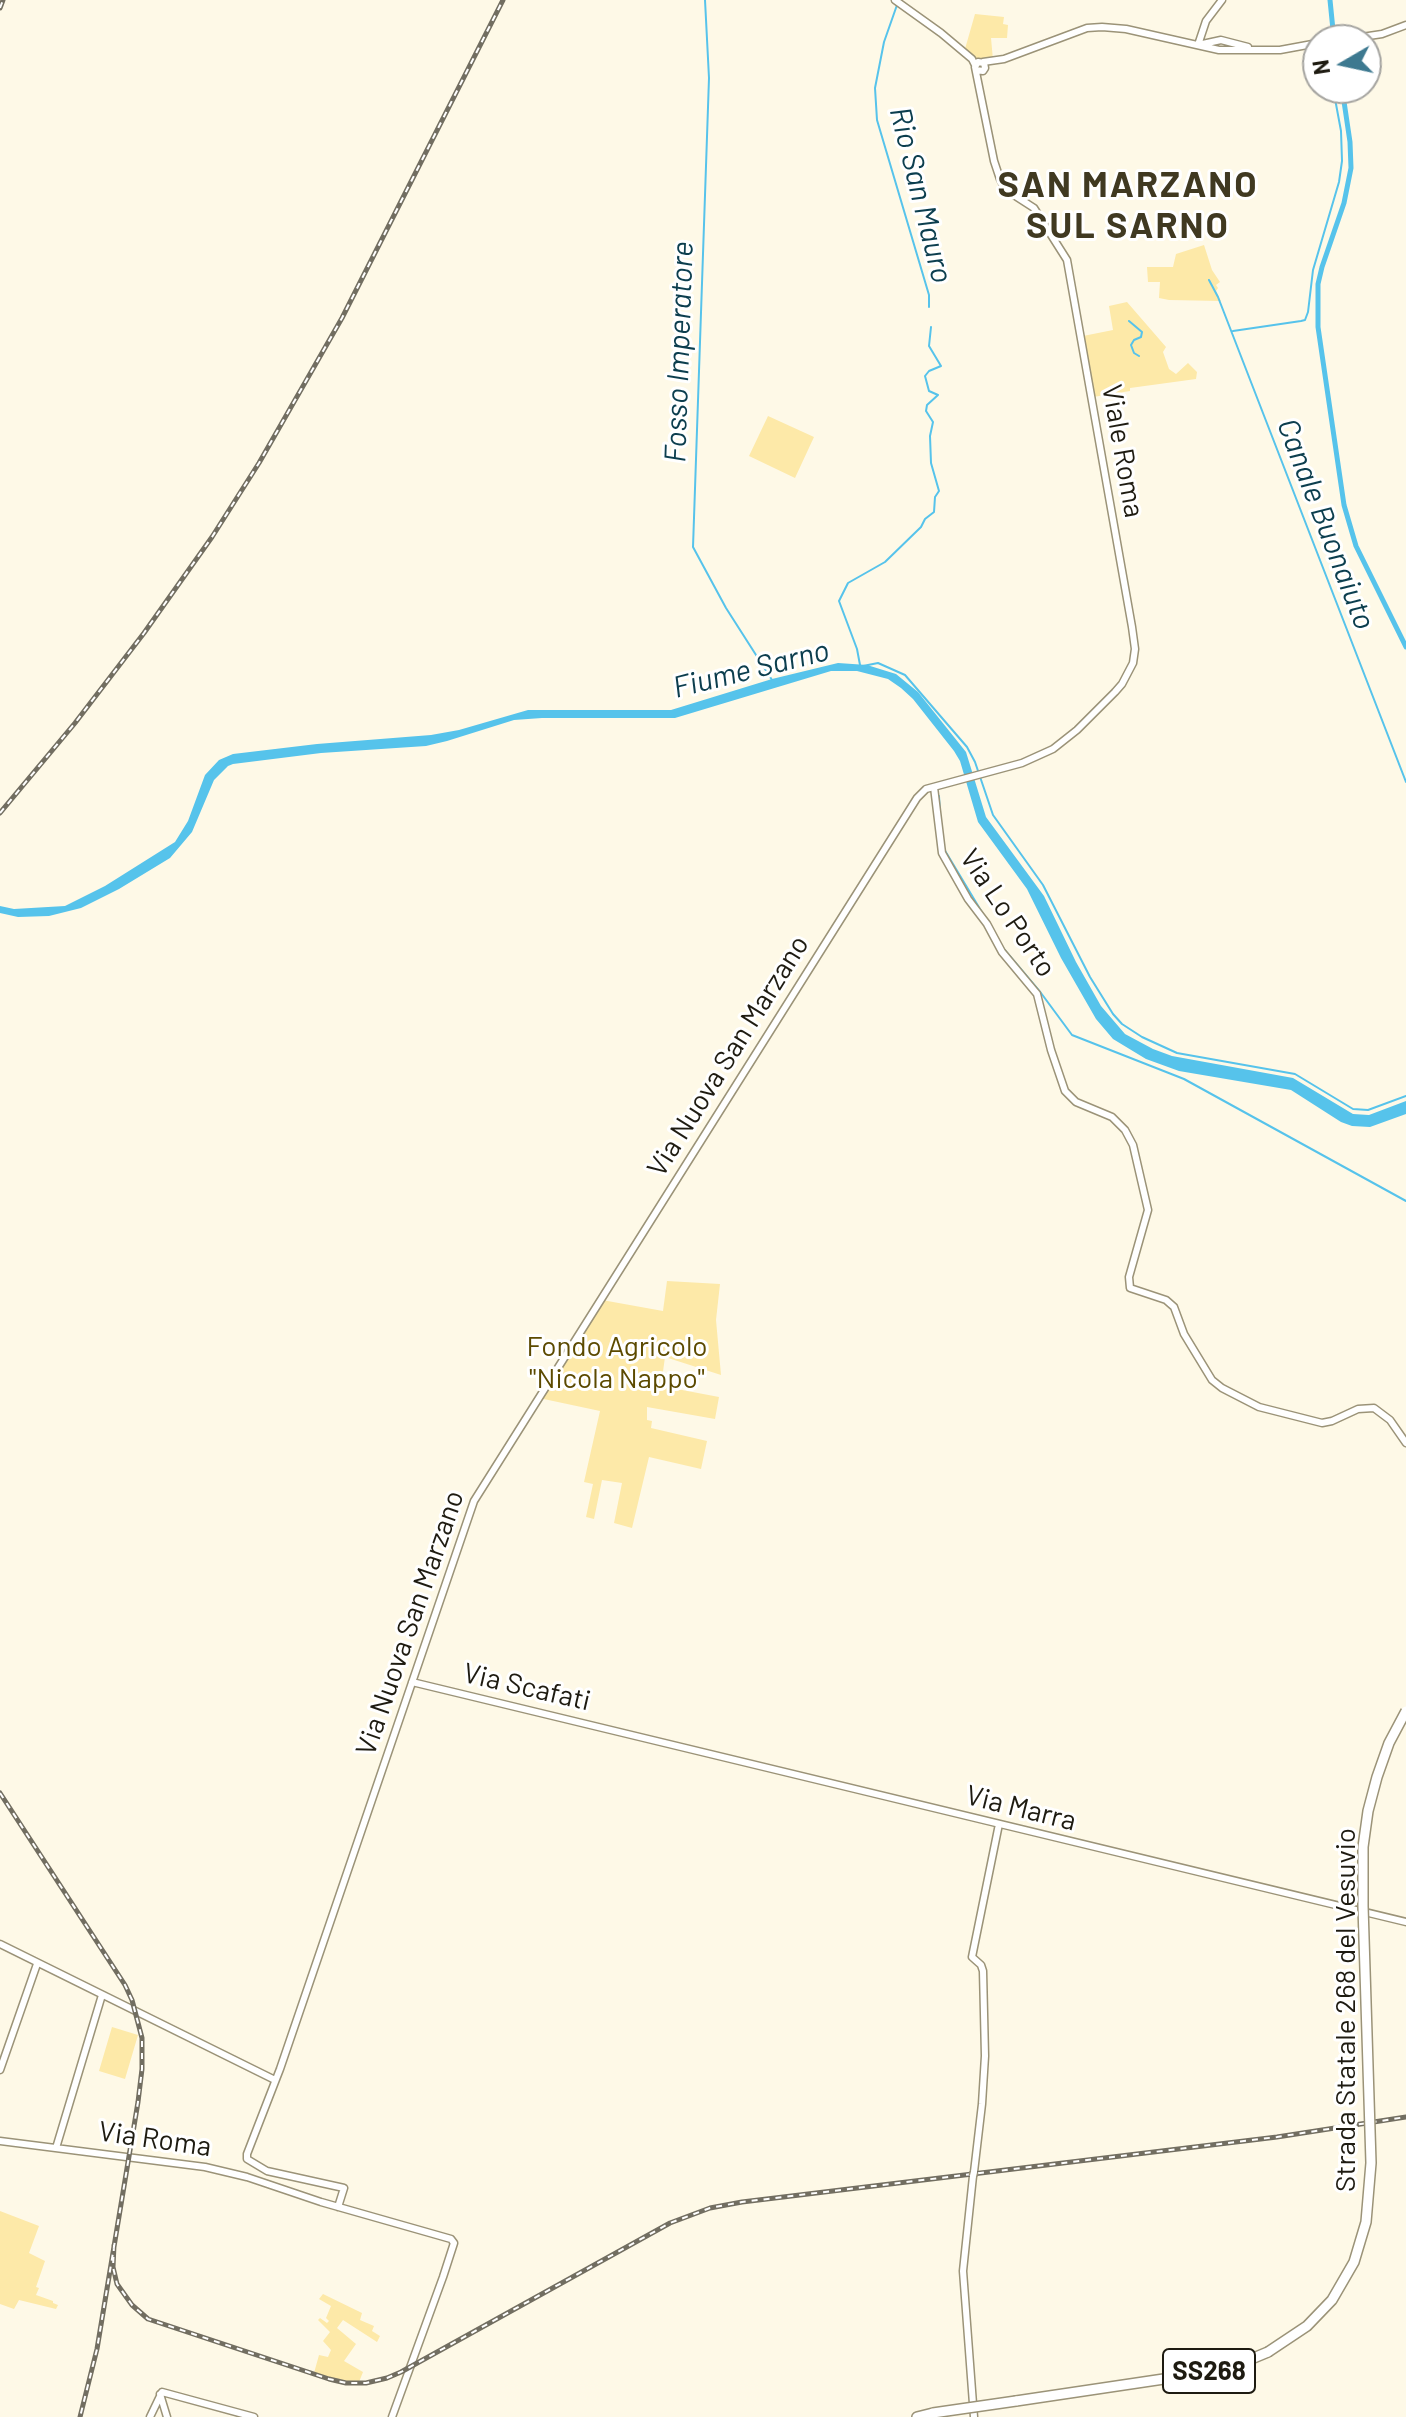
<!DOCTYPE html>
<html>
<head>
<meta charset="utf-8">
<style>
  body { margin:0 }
  #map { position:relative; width:1406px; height:2417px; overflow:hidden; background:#fef9e7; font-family:Barlow,sans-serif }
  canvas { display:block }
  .north { position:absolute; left:1302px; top:24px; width:80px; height:80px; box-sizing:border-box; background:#fff; border:2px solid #a5a4a0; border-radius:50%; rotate:261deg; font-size:22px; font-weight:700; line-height:32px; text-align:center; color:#1e1b11 }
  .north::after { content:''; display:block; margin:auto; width:28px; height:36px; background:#3d7990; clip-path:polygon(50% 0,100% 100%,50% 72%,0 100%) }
</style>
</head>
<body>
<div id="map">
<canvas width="1406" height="2417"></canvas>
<div class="north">N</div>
</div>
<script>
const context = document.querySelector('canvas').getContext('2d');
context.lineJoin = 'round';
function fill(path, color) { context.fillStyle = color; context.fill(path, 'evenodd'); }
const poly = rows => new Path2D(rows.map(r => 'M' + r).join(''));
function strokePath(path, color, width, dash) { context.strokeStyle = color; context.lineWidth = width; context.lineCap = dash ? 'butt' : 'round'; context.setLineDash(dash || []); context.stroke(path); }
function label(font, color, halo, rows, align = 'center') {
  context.font = font + ' Barlow,sans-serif'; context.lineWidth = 6; context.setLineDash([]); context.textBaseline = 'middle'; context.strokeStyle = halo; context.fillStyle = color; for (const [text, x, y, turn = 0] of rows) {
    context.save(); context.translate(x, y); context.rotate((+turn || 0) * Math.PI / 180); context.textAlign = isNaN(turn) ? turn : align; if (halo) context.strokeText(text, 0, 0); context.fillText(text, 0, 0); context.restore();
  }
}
fill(poly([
  [975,14,1004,17,1003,24,1008,25,1007,38,991,38,993,60,976,58,965,49],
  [1204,245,1212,270,1220,282,1216,285,1218,288,1216,291,1221,301,1169,300,1159,298,1160,282,1148,282,1147,267,1173,267,1176,254],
  [1127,302,1166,347,1163,352,1169,369,1176,374,1188,363,1197,372,1196,379,1130,388,1130,391,1093,397,1083,336,1113,330,1109,306],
  [768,416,814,437,795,478,749,456],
  [667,1281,720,1284,716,1320,721,1375,665,1357,661,1386,719,1397,715,1419,647,1407,647,1420,652,1421,651,1428,707,1441,701,1469,649,1457,632,1528,614,1523,622,1483,602,1480,594,1519,586,1517,593,1484,584,1482,600,1411,539,1398,602,1300,663,1311],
  [112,2027,138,2035,125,2079,99,2071],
  [0,2211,39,2226,29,2253,45,2261,36,2287,39,2288,36,2295,53,2301,53,2303,58,2305,56,2309,19,2300,14,2309,0,2304],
  [323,2294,362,2313,360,2320,374,2326,372,2331,380,2336,377,2342,343,2320,337,2328,356,2344,344,2361,363,2372,359,2382,336,2380,314,2373,319,2355,328,2357,331,2350,323,2341,330,2332,318,2320,320,2318,327,2323,329,2321,326,2318,331,2306,319,2299]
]), '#fde9a8');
fill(poly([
  [838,663,867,665,896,674,918,692,966,752,986,817,1044,896,1076,962,1101,1006,1125,1034,1153,1049,1172,1056,1293,1078,1353,1114,1369,1115,1406,1101,1406,1114,1370,1127,1352,1126,1341,1122,1291,1090,1179,1071,1146,1059,1113,1039,1096,1019,1061,958,1027,889,978,822,960,761,954,751,913,699,901,688,888,679,857,671,831,671,675,718,542,718,514,720,447,741,426,746,321,753,233,764,228,766,214,780,192,832,170,858,119,889,81,908,49,916,18,917,0,913,0,906,14,909,65,906,105,886,175,842,188,821,205,775,219,760,233,754,317,744,431,735,459,730,528,710,671,710,772,679]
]), '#56c3eb');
strokePath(poly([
  [705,0,709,78,693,547,726,608,772,680],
  [897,5,884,42,875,88,877,120,929,295,929,307],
  [1209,280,1218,297,1406,782],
  [1129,321,1142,332,1141,337,1134,340,1131,345,1134,353,1139,356],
  [1233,331,1301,321,1305,320,1308,312,1313,270,1339,182,1342,161,1341,131,1333,88],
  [860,665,857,649,839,601,848,583,885,562,921,527,925,519,934,512,935,497,939,491,931,463,930,436,933,422,926,411,927,405,938,395,929,391,925,376,929,371,941,366,929,346,931,327],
  [863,666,878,663,905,675,967,747,975,762,993,815,1043,885,1090,977,1113,1014,1122,1024,1142,1037,1177,1053,1295,1074,1353,1109,1368,1110,1406,1096],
  [939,796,940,814],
  [944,849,998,939],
  [1003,948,1041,993,1072,1035,1184,1079,1406,1201]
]), '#56c3eb', 2);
strokePath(poly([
  [1330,0,1334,40],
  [1342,88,1350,142,1351,168,1344,203,1322,267,1318,284,1318,327,1344,505,1356,546,1406,647]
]), '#56c3eb', 5);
const secondary = poly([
  [895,0,941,33,972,59,975,65],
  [1342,40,1382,34,1406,25],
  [1198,45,1221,40,1248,47],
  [1198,45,1206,21,1222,0],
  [983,62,1004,59,1087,28,1102,27,1126,29,1219,50,1280,50,1318,43],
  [934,787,942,853,968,899,987,924,1002,952,1037,994,1051,1050,1065,1091,1076,1102,1112,1117,1125,1130,1133,1145,1148,1210,1129,1277,1130,1288,1166,1300,1174,1307,1184,1334,1212,1380,1222,1388,1259,1407,1322,1423,1332,1421,1358,1409,1374,1408,1390,1420,1406,1443],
  [412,1682,1406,1922],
  [0,1944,275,2080],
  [0,2070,37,1964],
  [0,2141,205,2167,247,2177,321,2202,451,2239,454,2243,443,2277,392,2417],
  [56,2148,102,1995],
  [974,2172,982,2104,985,2056,983,1971,981,1965,972,1957,999,1824],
  [973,2176,963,2271,974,2417],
  [338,2207,344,2188,267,2171,247,2159,247,2154,280,2069,474,1501,917,798,926,789,1022,763,1053,749,1077,730,1115,692,1122,684,1133,663,1135,649,1132,627,1067,260,1034,208,1006,190,1000,179,994,161,975,67,978,62,984,63,985,68,983,71,976,70],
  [160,2394,167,2417],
  [150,2417,162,2392,254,2417]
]);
const highway = poly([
  [1016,2401,1204,2373,1244,2362,1268,2352],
  [917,2417,933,2413]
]);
strokePath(secondary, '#9b9378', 9);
strokePath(highway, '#9b9378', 12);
strokePath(secondary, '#fff', 6);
strokePath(highway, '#fff', 9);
const rail = poly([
  [0,8,3,0],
  [0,813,75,723,144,633,212,537,259,463,342,318,503,0],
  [0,1793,125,1985,132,2000,142,2038,142,2069,138,2102,97,2349,80,2417],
  [114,2245,113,2267,117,2284,132,2305,148,2319,329,2379,346,2383,366,2383,387,2378,401,2372,670,2223,710,2208,742,2202,1277,2137,1406,2117]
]);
strokePath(rail, '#726e61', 5);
strokePath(rail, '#fff', 2, [6]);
const secondaryBridge = poly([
  [973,2176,974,2172]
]);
const highwayBridge = poly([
  [1268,2352,1307,2326,1332,2300,1354,2262,1366,2222,1371,2163,1363,1906,1363,1847,1368,1811,1377,1777,1389,1743,1406,1711],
  [933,2413,1016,2401]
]);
strokePath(secondaryBridge, '#9b9378', 9, []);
strokePath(highwayBridge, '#9b9378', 12, []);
strokePath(secondaryBridge, '#fff', 6);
strokePath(highwayBridge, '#fff', 9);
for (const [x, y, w] of [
  [1209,2371,92]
]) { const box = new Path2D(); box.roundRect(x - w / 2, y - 22, w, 44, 6); context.fillStyle = '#fff'; context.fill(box); strokePath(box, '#1e1b11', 2); }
label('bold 26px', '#1e1b11', null, [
  ["SS268",1209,2371]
]);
label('28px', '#1e1b11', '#fff', [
  ["Viale Roma",1123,451,80],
  ["Via Lo Porto",1008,913,56],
  ["Via Nuova San Marzano",728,1056,-58],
  ["Via Nuova San Marzano",410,1623,-71],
  ["Via Scafati",527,1687,13],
  ["Via Marra",1021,1808,14],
  ["Strada Statale 268 del Vesuvio",1346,2010,-90],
  ["Via Roma",155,2139,8]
]);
label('28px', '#5c4a00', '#fff', [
  ["Fondo Agricolo",617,1347],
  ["\"Nicola Nappo\"",617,1379]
]);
label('italic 30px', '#0c3e4e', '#fff', [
  ["Rio San Mauro",921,195,76],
  ["Fosso Imperatore",679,352,-88],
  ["Canale Buonaiuto",1326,524,69],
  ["Fiume Sarno",751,669,-14]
]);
context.letterSpacing = '2px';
label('bold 36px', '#403921', '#fff', [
  ["SAN MARZANO",1128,185],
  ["SUL SARNO",1128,226]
]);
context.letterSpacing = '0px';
</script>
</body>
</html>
